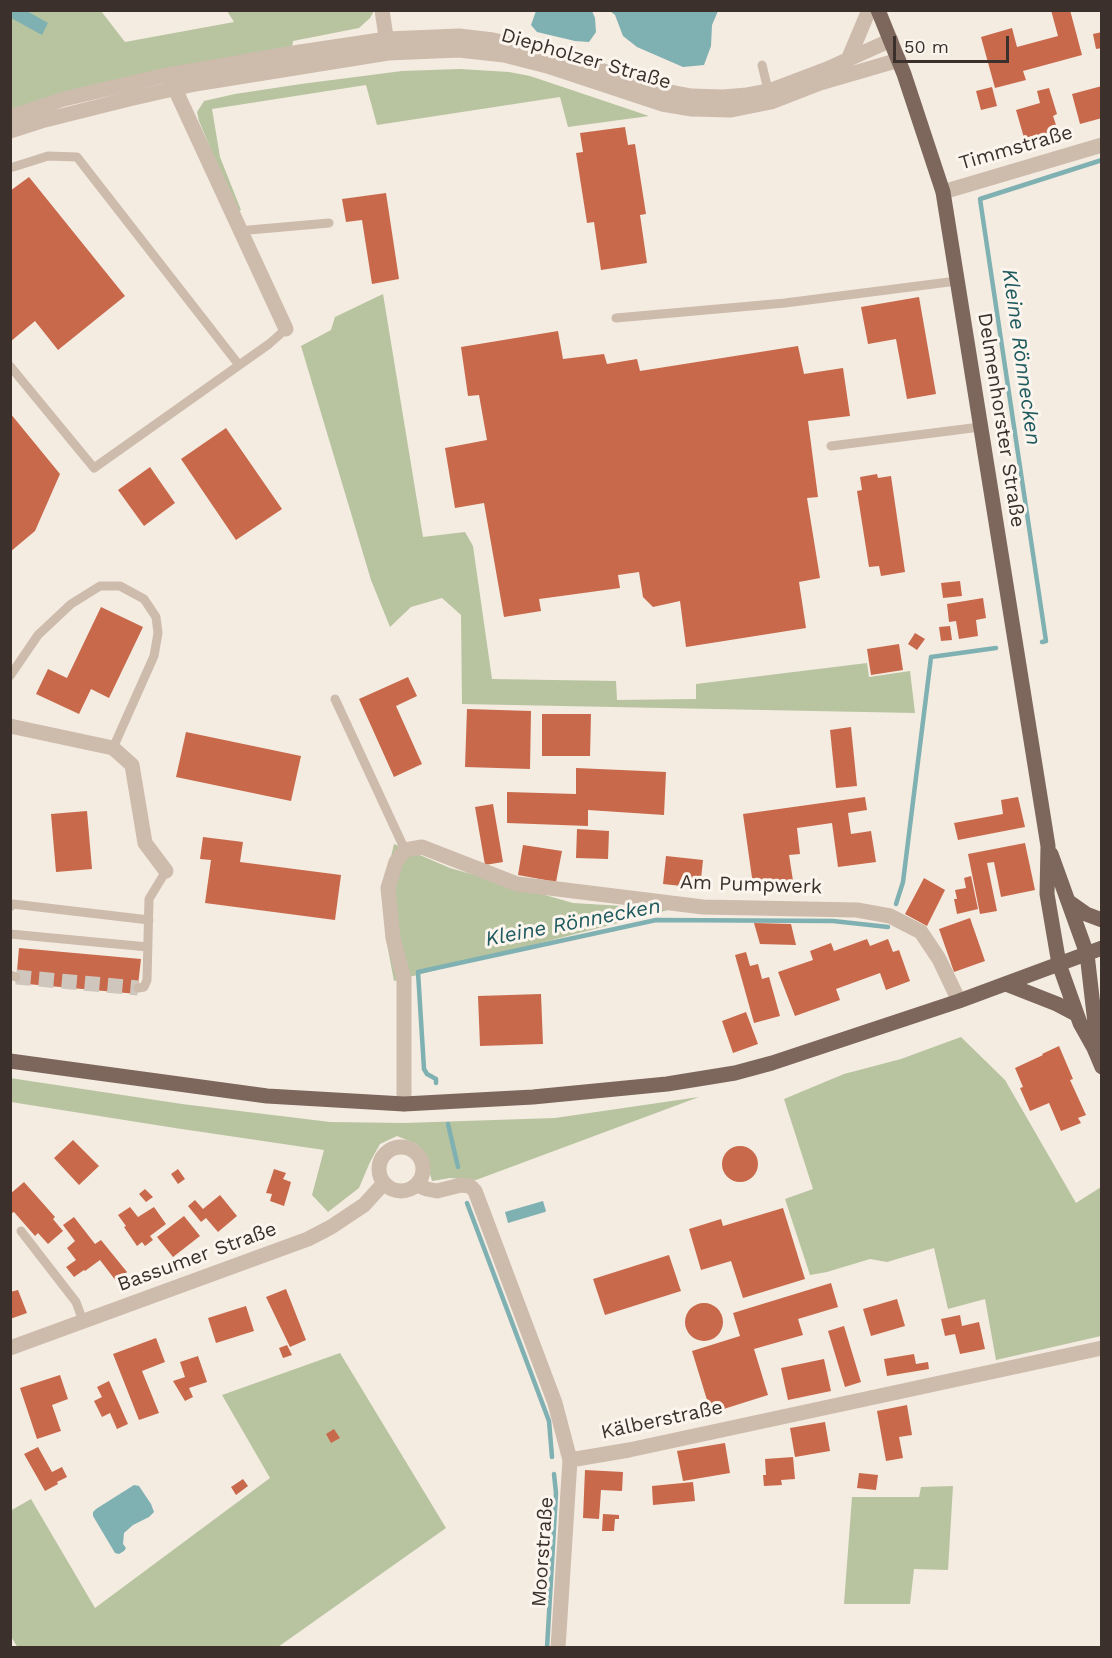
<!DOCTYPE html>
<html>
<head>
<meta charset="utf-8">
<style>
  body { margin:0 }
  #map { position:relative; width:1112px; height:1658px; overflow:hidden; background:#f4ebe1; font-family:"Work Sans",sans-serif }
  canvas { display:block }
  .frame { position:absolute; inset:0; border:12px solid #3b302b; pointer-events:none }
  .scale { position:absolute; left:893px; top:36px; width:116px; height:27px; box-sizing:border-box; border:3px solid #3b302b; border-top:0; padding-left:8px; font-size:18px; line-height:21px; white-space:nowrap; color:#3b302b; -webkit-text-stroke:4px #fbf5ee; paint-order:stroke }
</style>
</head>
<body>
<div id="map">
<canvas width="1112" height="1658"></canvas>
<div class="frame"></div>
<div class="scale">50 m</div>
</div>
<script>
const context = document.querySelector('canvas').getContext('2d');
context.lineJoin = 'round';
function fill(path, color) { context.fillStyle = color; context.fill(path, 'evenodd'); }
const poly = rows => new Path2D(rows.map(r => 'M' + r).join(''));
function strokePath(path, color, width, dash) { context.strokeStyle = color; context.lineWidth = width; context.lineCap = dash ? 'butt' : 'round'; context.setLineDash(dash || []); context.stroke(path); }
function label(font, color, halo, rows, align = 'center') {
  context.font = font + ' "Work Sans",sans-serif'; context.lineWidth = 6; context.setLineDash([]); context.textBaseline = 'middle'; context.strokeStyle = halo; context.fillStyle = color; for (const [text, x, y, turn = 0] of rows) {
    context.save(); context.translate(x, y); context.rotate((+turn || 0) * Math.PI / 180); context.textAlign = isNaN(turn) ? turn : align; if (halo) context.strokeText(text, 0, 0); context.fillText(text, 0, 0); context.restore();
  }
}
fill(poly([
  [289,10,374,11,370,18,359,28,293,41,292,48,11,111,11,11,101,11,125,42,234,22,227,11],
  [460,69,509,72,530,76,649,116,568,127,560,97,377,125,366,85,212,109,220,157,241,210,239,211,212,152,199,121,197,112,204,101,235,94,301,84,402,71],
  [383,294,423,537,465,532,473,546,492,679,616,681,617,700,696,699,696,684,867,663,869,677,910,671,915,713,462,704,461,615,442,598,411,607,390,627,371,580,301,346,331,330,335,317],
  [394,844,450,868,573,903,672,909,394,981,386,939,390,861],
  [961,1037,1005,1080,1076,1203,1101,1187,1101,1336,996,1360,985,1299,948,1309,934,1248,887,1262,870,1259,827,1272,810,1275,785,1199,813,1189,784,1099,844,1074,901,1059],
  [10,1078,182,1104,330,1122,404,1123,555,1118,699,1097,476,1180,450,1178,432,1181,426,1159,417,1144,397,1136,380,1144,370,1162,359,1188,328,1212,312,1195,324,1150,175,1128,11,1102],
  [340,1353,446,1528,278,1647,18,1648,10,1635,10,1511,31,1499,95,1608,270,1478,222,1395],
  [953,1486,948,1570,914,1569,910,1604,844,1604,852,1497,919,1497,921,1487]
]), '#b8c4a0');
fill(poly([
  [11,10,27,11,48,23,42,35,11,18],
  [536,11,592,11,595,18,596,32,589,42,575,41,537,32,531,25],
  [610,11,718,11,712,25,711,46,704,65,683,67,637,47,623,36,615,15],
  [543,1201,546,1211,545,1212,508,1223,505,1212],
  [134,1485,139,1486,151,1504,154,1512,149,1517,133,1525,124,1533,123,1544,126,1548,124,1551,119,1554,115,1553,93,1516,93,1512,96,1509]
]), '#7fb0b2');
strokePath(poly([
  [1042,642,1046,641,980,199,1102,160],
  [896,904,903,882,931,657,996,648],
  [436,1083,436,1079,427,1074,424,1069,418,972,656,920,833,921,888,927],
  [448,1124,458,1167],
  [467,1203,549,1421,552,1457],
  [547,1648,556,1493,554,1474]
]), '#7fb0b2', 4.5);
fill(poly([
  [1051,10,1070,10,1082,55,1023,71,1026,80,995,88,981,37,1012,28,1017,47,1058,36],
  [1102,32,1102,48,1096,49,1093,34],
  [1102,86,1102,118,1080,124,1072,94],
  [992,87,997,106,981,110,976,91],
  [1049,88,1057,114,1053,116,1058,131,1025,141,1016,110,1040,103,1037,91],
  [625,127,628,145,635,144,646,214,640,215,647,263,601,270,594,222,587,223,576,153,583,152,580,133],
  [29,177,125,296,58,350,35,321,10,342,10,191],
  [386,193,399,279,372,284,362,220,346,222,342,199],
  [919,297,936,394,907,399,896,339,868,344,861,307],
  [558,331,563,359,604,354,607,364,637,359,640,371,798,346,804,374,843,368,850,416,808,421,818,497,807,498,820,578,799,582,806,628,686,647,680,601,653,607,643,597,639,572,618,575,620,588,539,599,541,611,504,617,484,503,455,508,445,448,487,440,479,395,468,396,461,347],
  [10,413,60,474,35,531,10,552],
  [226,428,282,509,236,540,181,459],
  [150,467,175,503,144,526,118,490],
  [877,474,878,478,891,476,905,572,881,576,879,566,869,567,857,491,862,490,860,477],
  [960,581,962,596,943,598,941,583],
  [983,598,986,618,976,620,978,636,959,639,956,621,949,622,947,604],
  [101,607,143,627,109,698,91,689,79,714,36,694,48,669,67,678],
  [950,626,952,640,941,641,939,627],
  [915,633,925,639,917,650,908,644],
  [899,644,903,670,871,675,867,649],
  [408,677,417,696,396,706,422,764,394,777,359,699],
  [467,709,531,711,530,769,465,767],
  [542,714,591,714,590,756,542,756],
  [851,727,857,786,836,788,830,730],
  [186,732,301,756,291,801,176,777],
  [576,768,666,772,664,815,588,810,588,826,507,823,507,792,576,794],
  [865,797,867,810,848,813,851,834,871,831,876,862,838,867,832,823,797,828,800,854,789,855,794,887,754,892,743,814],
  [1018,797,1025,827,958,840,954,823,1003,814,1001,800],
  [493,804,503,862,485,865,475,807],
  [87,811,92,869,56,872,51,814],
  [577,829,609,831,608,859,576,858],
  [203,837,243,842,240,862,341,875,335,920,205,903,211,860,200,859],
  [1025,843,1035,890,1001,897,994,862,987,863,997,911,980,914,968,854],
  [523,845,562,851,556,882,518,875],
  [666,856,703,860,700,888,663,884],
  [971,876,978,909,957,914,954,899,957,899,955,890,966,888,964,878],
  [924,878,945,890,927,926,905,914],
  [970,918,985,961,954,972,939,929],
  [754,923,791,924,796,945,760,944],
  [867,939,870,946,888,939,893,952,899,950,910,981,886,990,880,973,836,989,840,1000,795,1016,778,972,813,960,810,951,831,943,834,951],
  [19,948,141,959,137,994,16,983],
  [746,952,750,966,758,964,762,979,769,977,780,1016,754,1023,735,955],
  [541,994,543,1044,480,1046,478,996],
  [746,1012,758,1044,733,1053,722,1021],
  [1059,1046,1073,1079,1070,1080,1086,1115,1078,1118,1081,1123,1061,1131,1049,1103,1030,1111,1020,1088,1023,1087,1015,1068,1043,1055,1042,1054],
  [73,1140,99,1166,79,1185,54,1158],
  '722 1164a18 18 0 1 1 36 0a18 18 0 1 1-36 0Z',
  [178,1169,185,1179,178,1184,171,1174],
  [274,1169,286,1173,283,1179,291,1182,284,1206,270,1201,272,1194,266,1193],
  [24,1182,55,1217,53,1219,63,1231,48,1244,38,1233,35,1236,14,1212,10,1214,10,1194],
  [145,1189,153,1197,146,1202,139,1194],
  [220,1195,237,1216,218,1232,206,1218,201,1222,188,1206,195,1200,203,1209],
  [130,1207,138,1217,154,1207,166,1224,150,1236,153,1240,145,1246,142,1242,137,1246,124,1227,126,1226,118,1215],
  [783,1208,805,1279,743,1298,731,1261,701,1270,689,1229,721,1219,723,1226],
  [184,1216,200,1236,173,1257,157,1237],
  [74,1217,95,1244,101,1240,127,1272,116,1281,100,1260,85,1271,84,1270,74,1277,66,1267,76,1260,67,1248,75,1241,63,1225],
  [669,1255,681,1291,605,1315,593,1279],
  [831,1283,838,1307,798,1319,803,1335,754,1349,768,1395,711,1413,692,1351,740,1336,733,1313],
  [286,1289,306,1340,290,1347,266,1297],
  [18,1290,27,1313,10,1319,10,1292],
  [897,1299,905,1326,871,1336,863,1309],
  '685 1322a19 19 0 1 1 38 0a19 19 0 1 1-38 0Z',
  [246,1306,254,1331,216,1343,208,1318],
  [960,1315,962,1326,979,1322,985,1349,960,1354,955,1334,945,1336,941,1319],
  [844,1326,861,1382,845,1387,828,1331],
  [156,1338,165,1362,142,1371,159,1413,139,1420,113,1354],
  [287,1345,292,1355,283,1358,279,1348],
  [914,1354,916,1364,928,1362,929,1369,887,1376,884,1359],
  [198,1356,207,1382,189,1388,193,1397,185,1401,173,1381,185,1377,180,1362],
  [824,1359,831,1391,788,1400,781,1368],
  [60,1375,68,1399,52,1405,61,1431,37,1439,20,1388],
  [109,1381,128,1424,117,1429,110,1413,102,1417,94,1401,102,1397,97,1387],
  [907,1405,912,1435,899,1437,903,1458,886,1461,877,1411],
  [825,1422,830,1451,795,1457,790,1428],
  [334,1429,340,1438,331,1443,326,1434],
  [725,1443,730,1473,683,1481,677,1451],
  [38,1447,52,1472,62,1467,67,1477,57,1482,58,1484,45,1491,24,1454],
  [793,1457,795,1479,781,1480,782,1485,764,1486,763,1475,766,1475,765,1459],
  [585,1470,623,1472,622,1491,601,1490,599,1519,583,1518],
  [859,1473,878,1475,876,1490,857,1488],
  [243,1479,248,1486,236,1495,231,1487],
  [693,1482,695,1501,653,1505,652,1486],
  [603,1514,619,1515,619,1519,615,1519,614,1531,602,1531]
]), '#c8694b');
strokePath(poly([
  [16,977,138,988]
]), '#cfc6bd', 15, [15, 8]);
strokePath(poly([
  [762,65,769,94],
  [10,168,48,156,77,157,239,365],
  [241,233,249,230,329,223],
  [616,318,785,303,957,281],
  [10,366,94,468,269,344,286,329],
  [831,446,980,427],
  [10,676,38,635,71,604,100,586,120,586,144,599,156,617,158,633,154,656,113,748],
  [335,699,405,850],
  [10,907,13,904,149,920],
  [10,934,148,947],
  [10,975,16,977],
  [138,988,144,987,147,980,149,899,166,871],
  [21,1231,76,1302,83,1321]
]), '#cdbbac', 9);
strokePath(poly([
  [382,10,388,50],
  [175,89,286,329],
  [943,192,1102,145],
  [10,726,113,748,132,765,145,843,166,871],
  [404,1104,404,979,393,938,388,888,396,862,405,850,422,847,517,884,703,907,857,910,890,916,921,932,939,959,959,1001],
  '379 1169a22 22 0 1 1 44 0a22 22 0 1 1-44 0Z',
  [417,1185,427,1189,437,1191,461,1185,470,1186,475,1191,555,1403,570,1460,558,1648],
  [10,1348,308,1239,331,1227,364,1205,384,1183],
  [570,1460,629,1450,1102,1348]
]), '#cdbbac', 15);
strokePath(poly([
  [848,60,869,10],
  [10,117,64,99,162,76,300,52,387,39,459,36,493,40,561,56,655,89,691,96,723,97,747,95,769,91,827,69,891,40],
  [10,131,41,121,129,99,195,84,388,53,459,50,504,55,547,66,662,104,692,109,731,110,771,102,820,83,899,60]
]), '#cdbbac', 15);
strokePath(poly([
  [878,10,904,74,943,192,1048,846,1047,894,1059,964,1080,1023,1094,1048,1102,1067],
  [1051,854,1087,954,1095,1023,1094,1048],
  [1069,902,1086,914,1102,920],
  [1006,984,1057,1004,1076,1014],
  [10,1061,267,1096,404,1104,533,1097,667,1084,735,1073,772,1063,959,1001,1102,948]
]), '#7d675c', 15);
label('20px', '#3b302b', '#fbf5ee', [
  ["Diepholzer Straße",586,59,16],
  ["Timmstraße",1016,148,-16],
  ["Delmenhorster Straße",1001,420,81],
  ["Am Pumpwerk",751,885,2],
  ["Bassumer Straße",197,1257,-20],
  ["Kälberstraße",662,1420,-12],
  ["Moorstraße",543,1552,-86]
]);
label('italic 21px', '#1f5a5e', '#fbf5ee', [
  ["Kleine Rönnecken",1021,357,82],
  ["Kleine Rönnecken",573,923,-11]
]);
</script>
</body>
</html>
